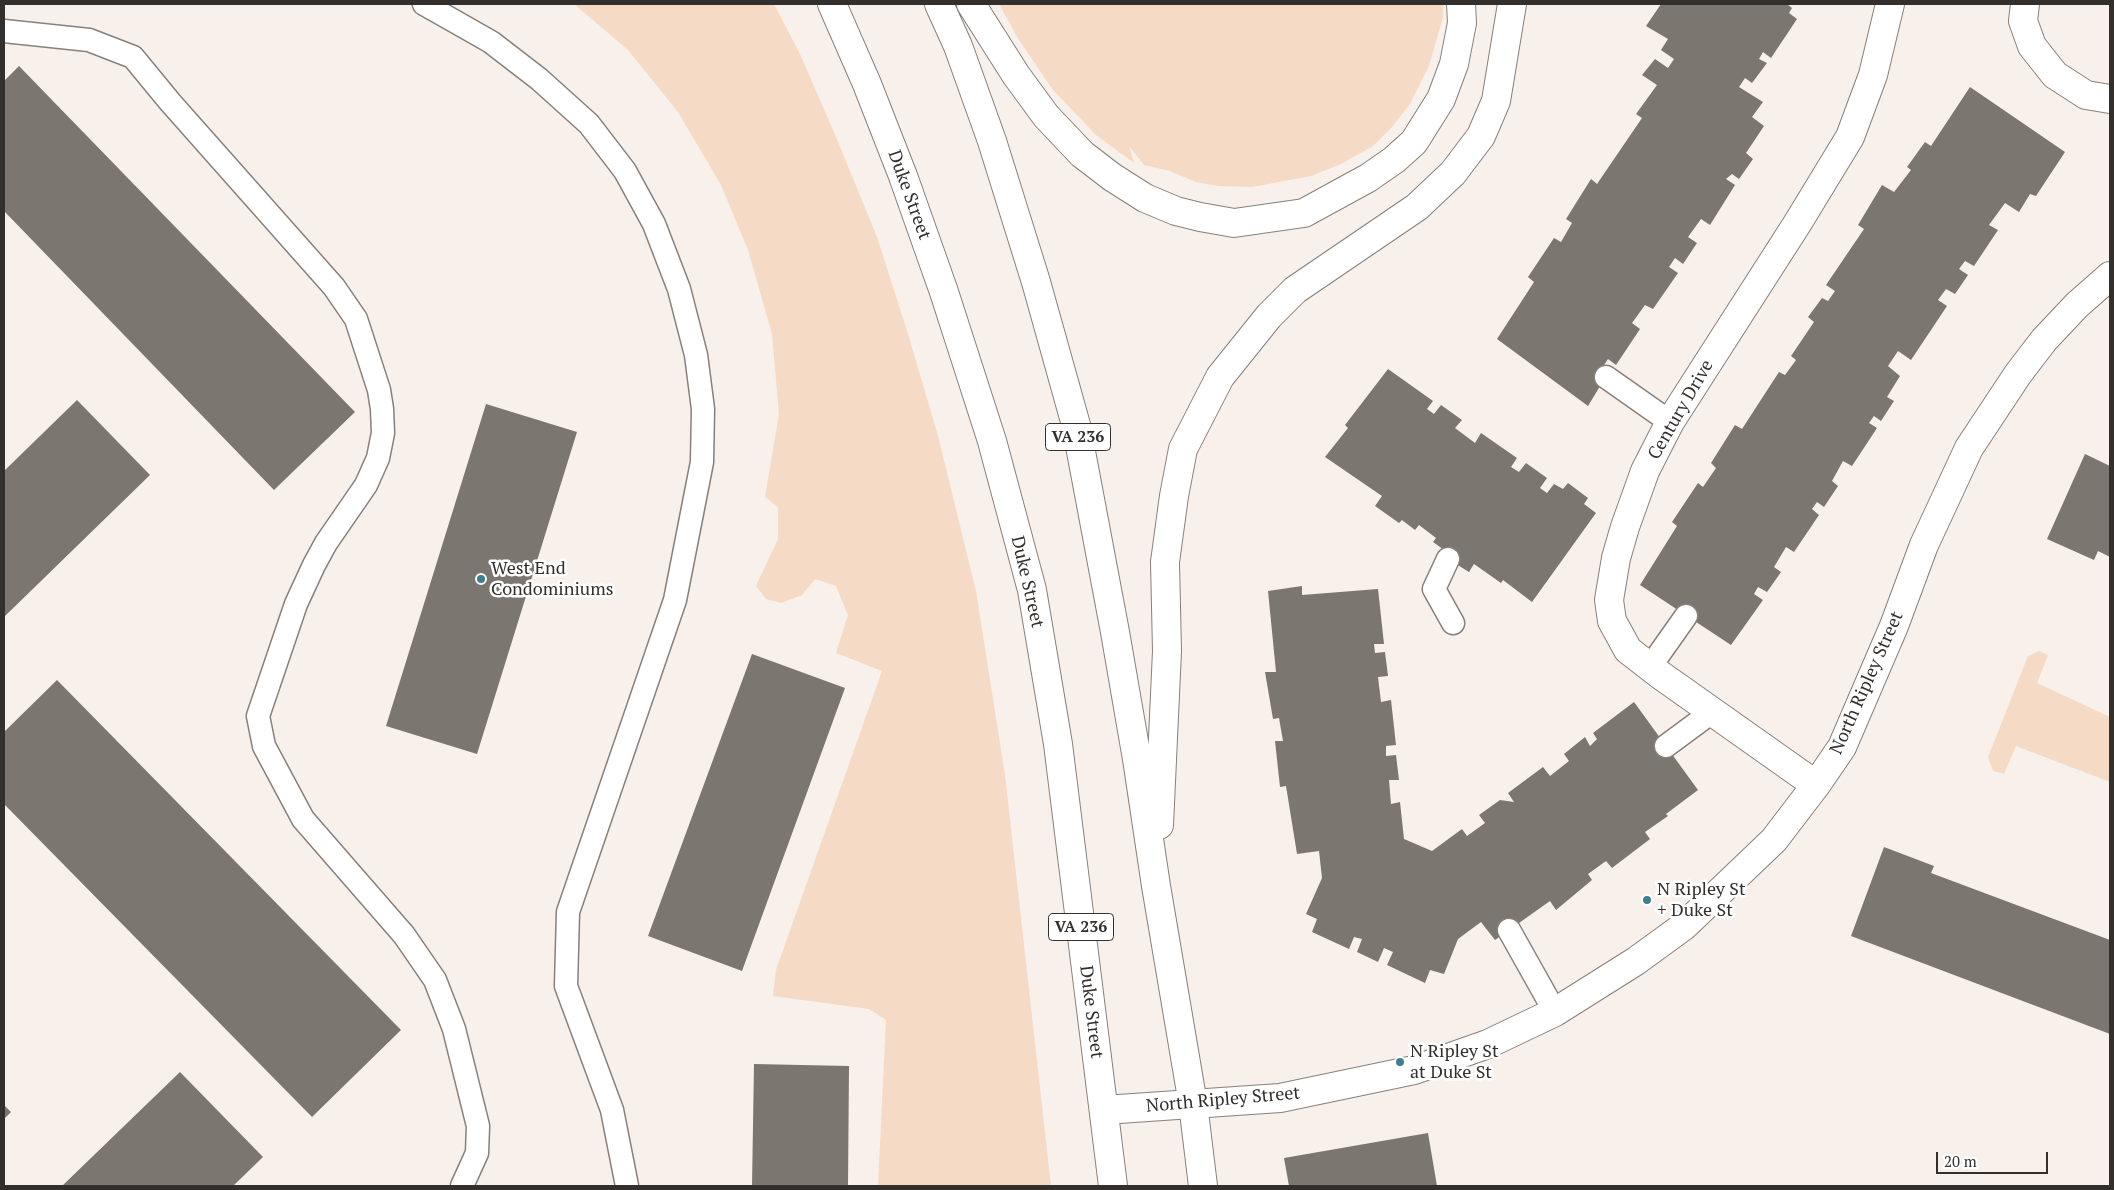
<!DOCTYPE html>
<html>
<head>
<meta charset="utf-8">
<style>
  body { margin:0 }
  #map { position:relative; width:2114px; height:1190px; overflow:hidden; background:#f8f0ea; font-family:"PT Serif",serif }
  canvas { display:block }
  .frame { position:absolute; inset:0; border:5px solid #322f2d; pointer-events:none }
  .scale { position:absolute; left:1936px; top:1152px; width:112px; height:22px; box-sizing:border-box; border:2px solid #322f2d; border-top:0; padding-left:6px; font-size:15px; line-height:18px; white-space:nowrap; color:#322f2d; -webkit-text-stroke:4px #fff; paint-order:stroke }
</style>
</head>
<body>
<div id="map">
<canvas width="2114" height="1190"></canvas>
<div class="frame"></div>
<div class="scale">20 m</div>
</div>
<script>
const context = document.querySelector('canvas').getContext('2d');
context.lineJoin = 'round';
function fill(path, color) { context.fillStyle = color; context.fill(path, 'evenodd'); }
const poly = rows => new Path2D(rows.map(r => 'M' + r).join(''));
function strokePath(path, color, width, dash) { context.strokeStyle = color; context.lineWidth = width; context.lineCap = dash ? 'butt' : 'round'; context.setLineDash(dash || []); context.stroke(path); }
function label(font, color, halo, rows, align = 'center') {
  context.font = font + ' "PT Serif",serif'; context.lineWidth = 5; context.setLineDash([]); context.textBaseline = 'middle'; context.strokeStyle = halo; context.fillStyle = color; for (const [text, x, y, turn = 0] of rows) {
    context.save(); context.translate(x, y); context.rotate((+turn || 0) * Math.PI / 180); context.textAlign = isNaN(turn) ? turn : align; if (halo) context.strokeText(text, 0, 0); context.fillText(text, 0, 0); context.restore();
  }
}
fill(poly([
  [574,4,774,4,800,54,836,137,877,237,908,334,938,436,976,591,1005,775,1051,1186,878,1186,886,1020,869,1009,773,996,776,970,882,671,836,653,848,615,836,586,815,579,802,595,781,603,766,599,756,586,778,539,778,507,765,497,779,414,772,334,748,250,721,185,678,112,628,50],
  [999,4,1443,4,1443,17,1429,66,1410,104,1392,127,1373,146,1341,164,1311,176,1252,187,1218,186,1196,182,1170,171,1144,165,1129,146,1134,163,1096,135,1053,90,1019,40],
  [2039,651,2048,655,2037,683,2110,717,2110,782,2016,746,2004,774,1993,771,1988,757,2028,656]
]), '#f5dac5');
fill(poly([
  [1661,4,1787,4,1792,8,1789,13,1797,19,1771,58,1763,52,1759,59,1767,63,1752,83,1745,78,1739,87,1763,102,1752,117,1764,126,1746,153,1753,159,1739,179,1732,174,1726,179,1735,185,1710,225,1701,219,1688,237,1697,243,1683,264,1675,258,1669,267,1678,273,1653,309,1645,305,1632,323,1640,329,1616,365,1608,359,1602,368,1608,373,1588,406,1497,339,1534,282,1528,277,1554,238,1561,242,1572,223,1566,219,1591,179,1597,184,1642,118,1636,114,1657,85,1642,75,1655,59,1668,68,1674,59,1661,50,1668,39,1646,26],
  [19,66,355,412,274,490,4,211,4,81],
  [1970,87,2065,152,2036,196,2030,194,2019,212,2005,203,1989,225,1998,230,1974,266,1965,261,1959,269,1968,275,1955,294,1946,289,1938,300,1947,306,1911,360,1898,351,1888,366,1900,376,1887,397,1894,401,1881,421,1874,416,1869,423,1877,428,1852,466,1843,461,1832,481,1838,486,1824,507,1817,502,1812,509,1819,515,1794,552,1786,547,1774,567,1781,572,1767,592,1758,587,1754,594,1763,600,1731,645,1640,585,1677,526,1672,522,1698,483,1703,487,1716,468,1711,463,1735,425,1742,429,1779,372,1785,375,1796,360,1791,356,1814,322,1808,317,1822,298,1828,301,1835,291,1826,285,1864,229,1858,225,1882,185,1894,192,1911,170,1907,167,1925,142,1931,146],
  [1388,369,1433,401,1427,409,1434,414,1441,405,1462,420,1455,428,1475,443,1481,433,1517,458,1511,467,1519,472,1526,463,1547,478,1540,488,1547,493,1554,484,1563,489,1568,483,1588,498,1584,504,1596,513,1532,602,1503,580,1501,583,1474,564,1469,572,1448,559,1447,552,1433,542,1436,538,1419,525,1415,530,1402,520,1399,523,1375,506,1382,496,1325,457,1348,428,1345,425],
  [77,400,150,475,4,617,4,471],
  [486,404,577,432,477,754,386,726],
  [2085,454,2110,466,2110,557,2098,551,2094,560,2047,539],
  [1302,586,1302,595,1378,589,1384,644,1374,644,1375,653,1385,652,1388,676,1378,677,1381,702,1391,700,1396,745,1386,746,1386,756,1396,755,1399,780,1389,780,1391,804,1400,802,1404,839,1432,851,1462,829,1467,836,1485,823,1479,815,1500,800,1514,802,1508,793,1543,767,1550,776,1569,761,1564,754,1585,737,1590,746,1597,739,1593,733,1634,702,1698,790,1666,814,1668,816,1645,832,1650,839,1612,868,1606,861,1588,874,1592,880,1556,910,1550,901,1495,940,1481,922,1458,939,1444,974,1430,970,1425,983,1387,965,1393,952,1384,948,1378,962,1357,952,1362,939,1354,937,1349,949,1312,932,1317,919,1306,914,1322,878,1319,851,1297,854,1286,786,1280,787,1275,741,1283,741,1279,718,1273,719,1265,672,1276,672,1268,591],
  [752,654,845,688,742,971,648,936],
  [57,680,401,1030,312,1117,4,804,4,732],
  [1884,847,1934,866,1931,873,2110,940,2110,1034,1851,936],
  [754,1064,849,1066,848,1186,752,1186],
  [180,1072,263,1157,233,1186,62,1186],
  [4,1105,11,1112,4,1119],
  [1428,1133,1437,1186,1289,1186,1284,1158]
]), '#7c7670');
const service = poly([
  [424,4,491,42,539,79,589,124,625,171,654,224,679,289,696,355,703,409,702,462,675,600,568,912,566,986,612,1110,627,1186],
  [4,31,89,40,133,57,170,102,334,287,356,319,379,390,382,409,383,433,378,458,366,485,326,543,314,565,296,604,258,716,264,746,303,819,404,935,435,980,454,1029,478,1126,477,1153,462,1186],
  [1606,377,1670,422],
  [1448,559,1434,589,1453,623],
  [1650,667,1686,616],
  [1666,746,1712,712],
  [1509,930,1555,1012]
]);
const minor = poly([
  [2025,4,2023,21,2032,46,2055,75,2086,95,2110,99],
  [1816,785,1659,674,1628,650,1612,621,1609,600,1616,558,1625,527,1645,471,1670,422,1797,224,1850,137,1873,75,1890,4],
  [1104,1110,1280,1098,1414,1070,1488,1044,1555,1012,1636,961,1684,926,1774,840,1816,785,1842,747,1894,626,1924,545,1969,448,2018,374,2044,340,2077,305,2110,276]
]);
const primary = poly([
  [832,4,867,84,903,176,944,292,992,441,1032,590,1058,744,1113,1186],
  [939,4,958,46,992,141,1036,282,1076,425,1115,632,1137,759,1156,886,1193,1104,1203,1186],
  [971,4,1016,75,1046,116,1082,154,1112,177,1145,198,1176,211,1200,217,1234,223,1304,213,1368,178,1394,160,1414,142,1441,99,1454,64,1462,23,1461,4],
  [1159,825,1167,651,1165,562,1174,496,1183,449,1220,377,1269,316,1295,290,1417,207,1453,173,1481,136,1496,101,1512,4]
]);
strokePath(service, '#87807b', 25);
strokePath(minor, '#87807b', 30);
strokePath(primary, '#87807b', 30);
strokePath(service, '#fff', 22);
strokePath(minor, '#fff', 28);
strokePath(primary, '#fff', 28);
for (const [x, y, r, color] of [
  [481,579,5,"#3e7e92"],
  [1647,900,5,"#3e7e92"],
  [1400,1062,5,"#3e7e92"]
]) { const dot = new Path2D(); dot.arc(x, y, r, 0, 2 * Math.PI); context.fillStyle = color; context.fill(dot); strokePath(dot, '#fff', 2); }
for (const [x, y, w] of [
  [1078,437,65],
  [1081,927,65]
]) { const box = new Path2D(); box.roundRect(x - w / 2, y - 13.5, w, 27, 4); context.fillStyle = '#fff'; context.fill(box); strokePath(box, '#322f2d', 1); }
label('bold 16px', '#322f2d', null, [
  ["VA 236",1078,437],
  ["VA 236",1081,927]
]);
label('18px', '#322f2d', '#fff', [
  ["Duke Street",909,195,70],
  ["Century Drive",1681,410,-60],
  ["Duke Street",1027,582,77],
  ["North Ripley Street",1867,683,-66],
  ["Duke Street",1091,1012,83],
  ["North Ripley Street",1223,1100,-5]
]);
label('18px', '#322f2d', '#fff', [
  ["West End",491,569],
  ["Condominiums",491,590],
  ["N Ripley St",1657,890],
  ["+ Duke St",1657,911],
  ["N Ripley St",1410,1052],
  ["at Duke St",1410,1073]
], 'left');
</script>
</body>
</html>
